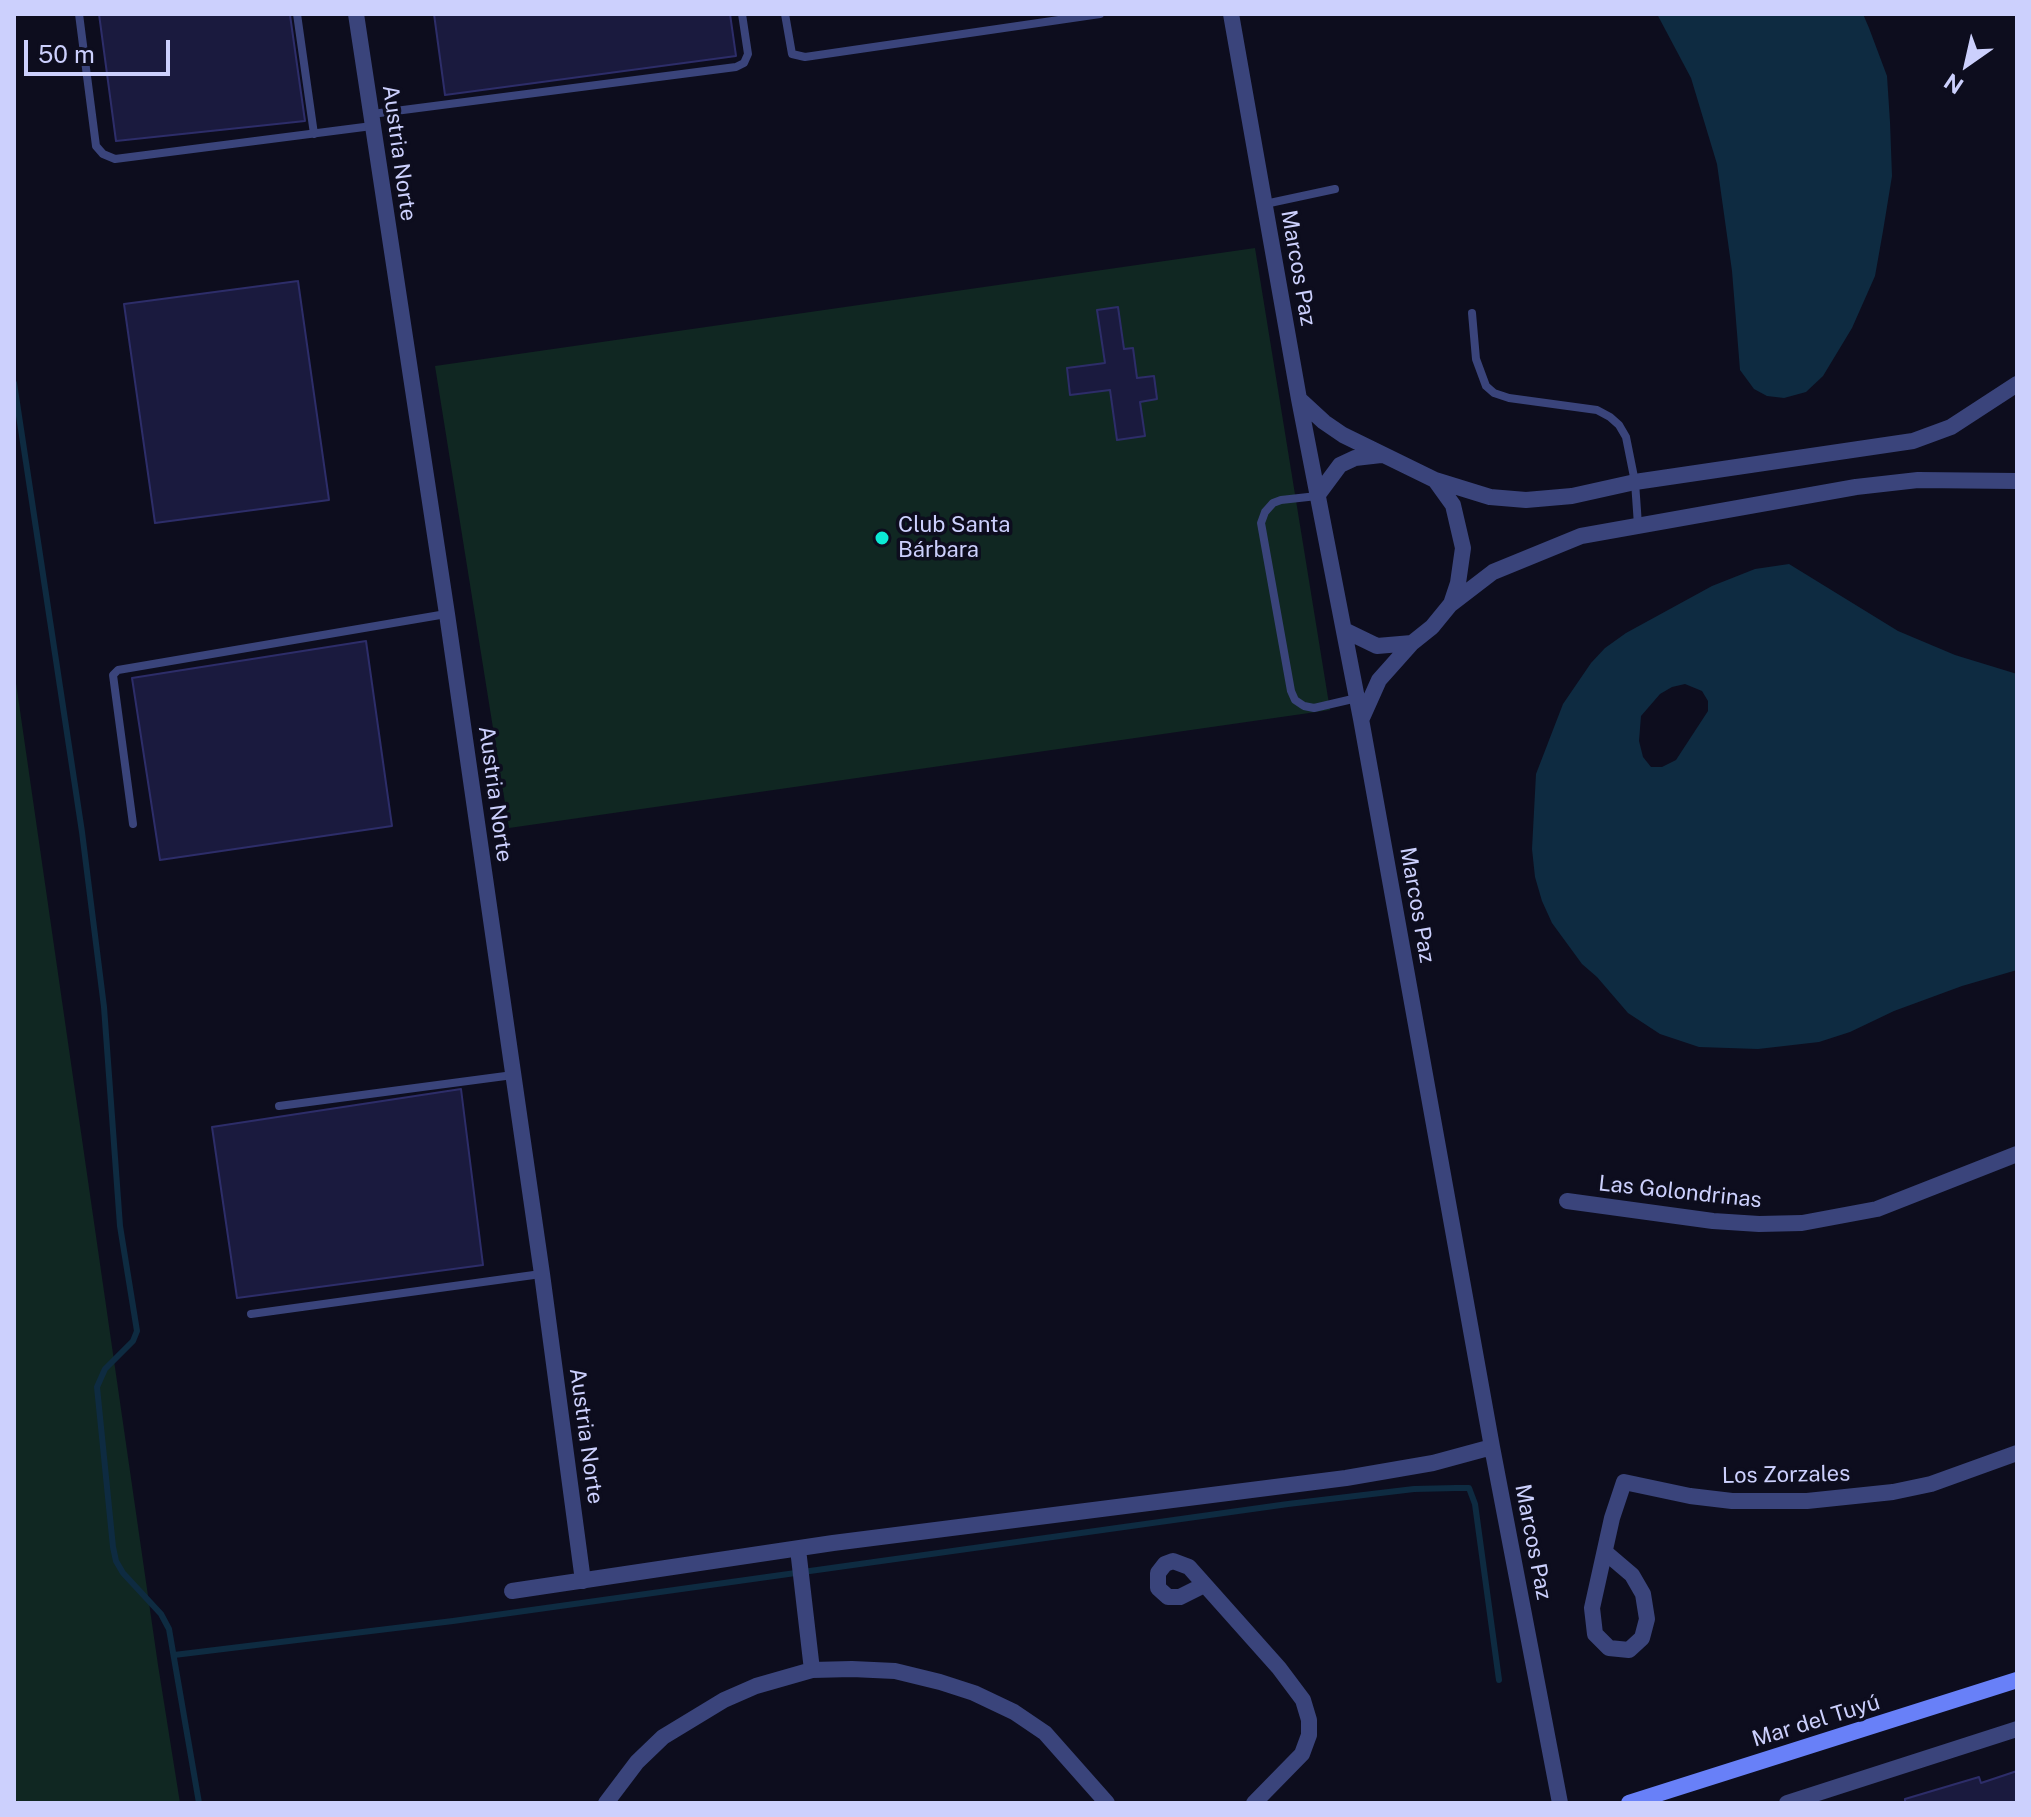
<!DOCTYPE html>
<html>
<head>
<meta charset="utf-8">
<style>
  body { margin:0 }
  #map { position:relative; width:2031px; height:1817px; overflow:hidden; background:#0d0d1e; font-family:"Public Sans",sans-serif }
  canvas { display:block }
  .frame { position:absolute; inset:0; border:16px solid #ccd0fd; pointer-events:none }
  .north { position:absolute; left:1927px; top:24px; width:80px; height:80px; -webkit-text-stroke:6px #0d0d1e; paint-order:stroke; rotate:214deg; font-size:22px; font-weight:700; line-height:32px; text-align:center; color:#ccd0fd }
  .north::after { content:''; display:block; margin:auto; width:28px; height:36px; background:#ccd0fd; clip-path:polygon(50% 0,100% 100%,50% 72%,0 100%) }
  .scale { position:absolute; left:24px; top:40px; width:146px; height:36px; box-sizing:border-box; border:4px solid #ccd0fd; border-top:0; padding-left:10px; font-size:24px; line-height:28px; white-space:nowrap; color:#ccd0fd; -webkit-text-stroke:6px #0d0d1e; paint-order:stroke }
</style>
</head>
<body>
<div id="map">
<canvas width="2031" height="1817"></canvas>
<div class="frame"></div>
<div class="north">N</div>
<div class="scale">50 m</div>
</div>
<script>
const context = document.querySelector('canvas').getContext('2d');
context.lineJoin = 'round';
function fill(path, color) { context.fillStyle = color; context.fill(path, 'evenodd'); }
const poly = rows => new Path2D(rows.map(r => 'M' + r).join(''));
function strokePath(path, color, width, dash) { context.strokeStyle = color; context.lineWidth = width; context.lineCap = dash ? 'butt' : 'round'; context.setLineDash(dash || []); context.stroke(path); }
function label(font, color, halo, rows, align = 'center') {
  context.font = font + ' "Public Sans",sans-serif'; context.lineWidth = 7; context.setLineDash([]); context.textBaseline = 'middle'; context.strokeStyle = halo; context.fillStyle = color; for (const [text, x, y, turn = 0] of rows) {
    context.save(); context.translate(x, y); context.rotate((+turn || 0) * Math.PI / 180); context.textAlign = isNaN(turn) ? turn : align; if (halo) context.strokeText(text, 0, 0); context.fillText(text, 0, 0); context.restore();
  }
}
fill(poly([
  [1255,248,1330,710,509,828,435,366],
  [14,669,158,1665,180,1803,14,1803]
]), '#102722');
fill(poly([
  [1657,14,1863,14,1869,28,1887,76,1890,122,1892,176,1883,231,1875,276,1852,328,1823,376,1806,392,1784,398,1767,396,1754,389,1740,370,1732,271,1717,164,1691,78],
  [1789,564,1898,631,1955,655,2017,674,2017,970,1962,986,1894,1011,1850,1032,1819,1042,1758,1049,1699,1047,1660,1034,1628,1013,1597,977,1582,964,1552,923,1542,901,1535,877,1532,849,1536,774,1563,704,1591,663,1605,648,1626,633,1712,586,1755,569],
  [1685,684,1702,691,1708,701,1708,711,1676,760,1662,767,1651,767,1643,757,1639,741,1641,716,1660,694,1672,687]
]), '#0e2b41');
strokePath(poly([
  [14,383,82,832,104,1007,120,1226,137,1331,133,1341,105,1369,97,1387,113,1547,116,1561,123,1573,161,1614,169,1629,199,1803],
  [174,1655,453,1621,1288,1504,1414,1489,1456,1488,1469,1488,1475,1504,1499,1680]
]), '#0e2b41', 6);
const building = poly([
  [99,14,290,15,305,121,116,141,99,14],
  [434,14,730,14,736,56,445,95,434,14],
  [298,281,329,500,155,523,124,304,298,281],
  [1118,307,1124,349,1133,348,1137,378,1154,376,1157,399,1140,402,1145,436,1117,440,1110,390,1070,395,1067,368,1105,363,1097,310,1118,307],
  [366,641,392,826,160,860,132,678,366,641],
  [461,1089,483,1265,237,1298,212,1127,461,1089],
  [2017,1771,2017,1803,1905,1803,1905,1799,1979,1777,1981,1783,2017,1771]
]);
fill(building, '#1a1a3e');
strokePath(building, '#2d2d69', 2);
strokePath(poly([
  [79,14,96,146,103,154,115,159,372,126],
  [297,14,314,134],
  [785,14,792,54,805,57,1100,14],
  [372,114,736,67,744,63,748,54,742,14],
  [1265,204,1335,189],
  [1472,313,1476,359,1486,386,1494,393,1509,398,1597,410,1610,417,1619,425,1626,437,1635,482,1638,525],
  [1317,496,1281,500,1273,503,1265,512,1261,523,1291,691,1295,700,1304,706,1314,708,1357,698],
  [133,824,113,675,118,670,446,614],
  [279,1106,513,1075],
  [251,1314,541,1274]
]), '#3a447b', 8);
strokePath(poly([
  [356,14,447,614,542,1274,583,1581],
  [1231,14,1299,399,1361,719,1492,1447,1560,1803],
  [1299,399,1324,422,1343,435,1435,480,1490,497,1526,500,1572,496,1635,482,1913,441,1951,427,2017,384],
  [1435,480,1453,505,1463,548,1458,583,1451,604],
  [1317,496,1340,465,1355,458,1381,455],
  [1344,630,1377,646,1412,643,1432,627,1450,605,1493,572,1581,536,1856,487,1918,480,2017,481],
  [1362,718,1379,680,1412,643],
  [1567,1201,1713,1221,1759,1224,1802,1223,1877,1209,2017,1154],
  [798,1549,812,1670],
  [1605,1552,1632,1575,1643,1594,1647,1619,1642,1638,1629,1650,1609,1648,1595,1634,1592,1608,1612,1518,1624,1482,1690,1496,1732,1501,1807,1501,1893,1492,1931,1484,2017,1453],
  [1204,1585,1180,1597,1168,1597,1158,1588,1158,1573,1165,1564,1173,1561,1189,1567,1279,1668,1303,1700,1309,1720,1309,1735,1302,1754,1254,1803],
  [512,1591,833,1543,1346,1478,1433,1463,1492,1447],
  [606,1803,637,1762,663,1737,724,1700,756,1686,812,1670,852,1669,895,1671,940,1682,974,1693,1014,1712,1045,1733,1107,1803],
  [1787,1803,2017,1729]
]), '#3a447b', 16);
strokePath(poly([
  [1629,1803,2017,1680]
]), '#6880f8', 16);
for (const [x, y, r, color] of [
  [882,538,8,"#0bead5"]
]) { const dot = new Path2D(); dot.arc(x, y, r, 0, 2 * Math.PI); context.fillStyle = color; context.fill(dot); strokePath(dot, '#0d0d1e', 3); }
label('22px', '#ccd0fd', '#0d0d1e', [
  ["Austria Norte",399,153,82],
  ["Marcos Paz",1298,268,80],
  ["Austria Norte",495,794,82],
  ["Marcos Paz",1417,905,80],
  ["Las Golondrinas",1680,1192,6],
  ["Austria Norte",586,1436,82],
  ["Los Zorzales",1786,1475,-1],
  ["Marcos Paz",1533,1542,79],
  ["Mar del Tuyú",1816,1721,-17]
]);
label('22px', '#ccd0fd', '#0d0d1e', [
  ["Club Santa",898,525],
  ["Bárbara",898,550]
], 'left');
</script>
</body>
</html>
